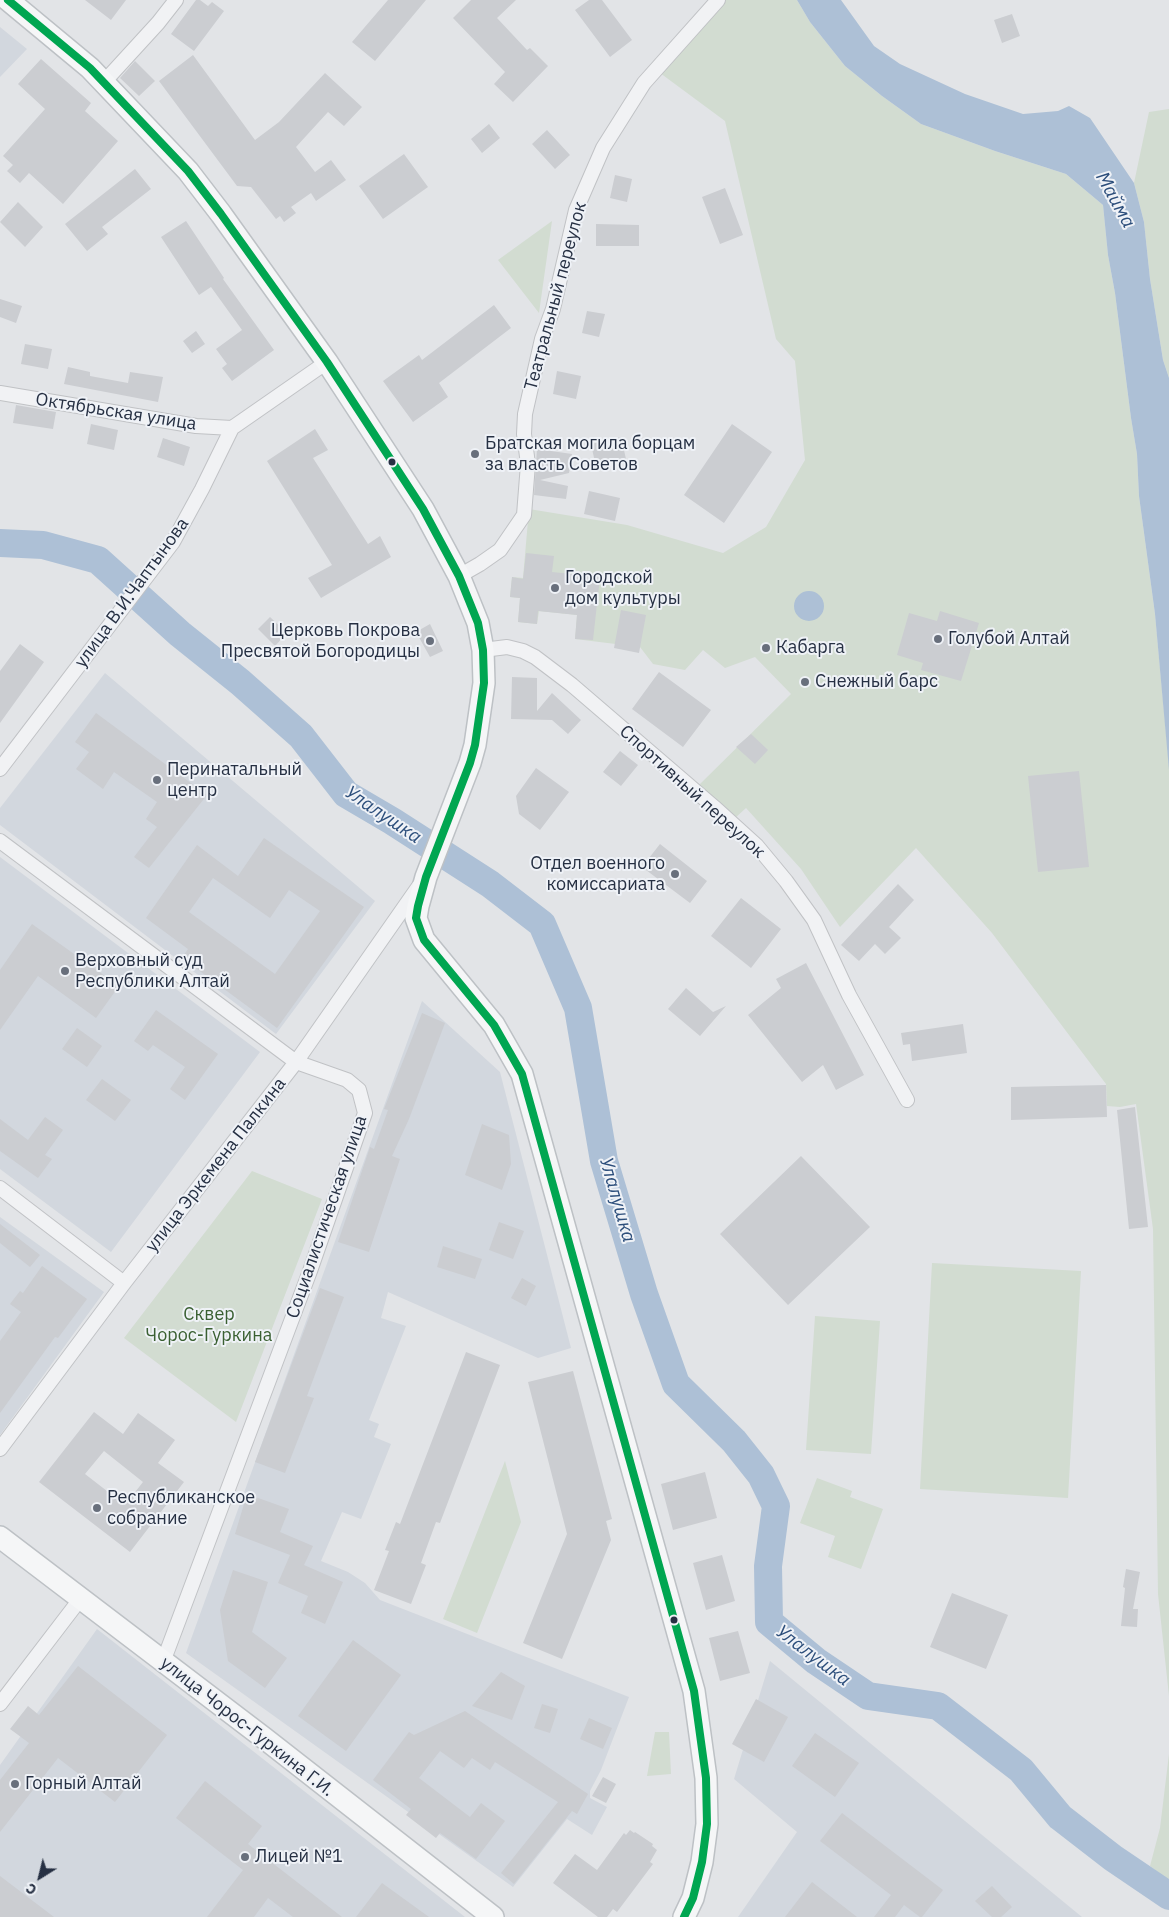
<!DOCTYPE html>
<html>
<head>
<meta charset="utf-8">
<style>
  body { margin:0 }
  #map { position:relative; width:1169px; height:1917px; overflow:hidden; background:#e2e4e7; font-family:"IBM Plex Sans",sans-serif }
  canvas { display:block }
  .north { position:absolute; left:15px; top:1852px; width:50px; height:50px; -webkit-text-stroke:4px #eff2f7; paint-order:stroke; rotate:216deg; font-size:14px; font-weight:700; line-height:20px; text-align:center; color:#263043 }
  .north::after { content:''; display:block; margin:auto; width:18px; height:22px; background:#263043; clip-path:polygon(50% 0,100% 100%,50% 72%,0 100%) }
</style>
</head>
<body>
<div id="map">
<canvas width="1169" height="1917"></canvas>
<div class="north">С</div>
</div>
<script>
const context = document.querySelector('canvas').getContext('2d');
context.lineJoin = 'round';
function fill(path, color) { context.fillStyle = color; context.fill(path, 'evenodd'); }
const poly = rows => new Path2D(rows.map(r => 'M' + r).join(''));
function strokePath(path, color, width, dash) { context.strokeStyle = color; context.lineWidth = width; context.lineCap = dash ? 'butt' : 'round'; context.setLineDash(dash || []); context.stroke(path); }
function label(font, color, halo, rows, align = 'center') {
  context.font = font + ' "IBM Plex Sans",sans-serif'; context.lineWidth = 4; context.setLineDash([]); context.textBaseline = 'middle'; context.strokeStyle = halo; context.fillStyle = color; for (const [text, x, y, turn = 0] of rows) {
    context.save(); context.translate(x, y); context.rotate((+turn || 0) * Math.PI / 180); context.textAlign = isNaN(turn) ? turn : align; if (halo) context.strokeText(text, 0, 0); context.fillText(text, 0, 0); context.restore();
  }
}
fill(poly([
  [0,27,27,49,0,77],
  [105,673,375,901,276,1034,0,825,0,808],
  [0,857,260,1052,111,1252,0,1169],
  [422,1001,500,1072,571,1348,538,1358,388,1292,381,1318,406,1326,369,1420,379,1424,374,1437,391,1444,361,1519,342,1512,321,1561,348,1572,365,1583,380,1600,629,1697,601,1770,590,1791,590,1798,607,1807,592,1835,567,1819,513,1887,186,1653],
  [0,1217,104,1292,0,1435],
  [97,1629,465,1917,0,1917,0,1765],
  [770,1661,1082,1917,738,1917,797,1832,734,1779]
]), '#d2d7de');
fill(poly([
  [719,0,797,0,810,22,845,66,882,96,921,124,995,151,1066,174,1103,205,1108,255,1115,293,1131,418,1137,454,1139,496,1155,614,1169,765,1169,1696,1158,1594,1153,1229,1136,1104,1120,1107,1107,1106,1106,1084,992,933,916,848,840,927,801,869,746,808,734,819,699,785,791,694,755,657,725,668,703,650,685,670,653,664,640,647,575,639,577,615,539,611,537,624,518,622,520,598,510,597,512,577,523,578,529,509,627,525,723,553,766,527,805,460,795,361,776,339,725,121,656,70],
  [1169,109,1169,378,1163,360,1150,279,1144,222,1134,183,1149,112],
  [552,221,539,313,498,260],
  [252,1171,322,1199,236,1422,124,1338],
  [932,1263,1081,1271,1068,1498,920,1489],
  [815,1316,880,1321,871,1454,806,1450],
  [505,1461,521,1522,477,1633,443,1619],
  [817,1478,852,1491,850,1497,883,1509,861,1569,828,1557,835,1536,800,1523],
  [655,1732,669,1732,671,1774,647,1776],
  [1169,1754,1169,1881,1150,1866,1160,1828]
]), '#d2dcd1');
fill(poly([
  [797,0,841,0,874,46,900,64,965,94,1023,114,1058,111,1069,106,1090,118,1134,183,1144,222,1150,279,1163,360,1169,378,1169,770,1155,614,1139,496,1137,454,1131,418,1115,293,1108,255,1103,205,1066,174,995,151,921,124,882,96,845,66,810,22],
  '794 606a15 15 0 1 1 30 0a15 15 0 1 1-30 0Z'
]), '#adc0d6');
strokePath(poly([
  [0,543,43,545,98,560,180,634,240,682,301,736,346,794,392,821,490,884,542,924,578,1008,604,1161,644,1294,676,1384,734,1441,761,1475,776,1506,768,1566,769,1622,816,1661,868,1696,938,1706,1021,1770,1060,1817,1113,1858,1169,1896]
]), '#adc0d6', 28);
fill(poly([
  [85,0,126,0,111,20],
  [196,0,200,0,208,6,212,2,224,11,194,51,171,34],
  [388,0,426,0,375,61,352,42],
  [471,0,516,0,497,18,527,50,530,48,548,66,513,102,494,84,505,72,453,18],
  [589,0,602,0,632,40,610,57,575,10],
  [1012,14,1020,36,1002,43,994,20],
  [193,55,255,140,279,122,325,73,362,107,344,126,328,112,296,147,315,172,331,160,346,180,316,201,311,193,291,207,296,213,284,222,280,216,276,219,251,187,237,186,159,81],
  [41,59,91,103,85,111,118,141,63,204,29,173,20,183,7,171,13,165,3,156,45,109,18,84],
  [135,61,155,81,139,96,120,78],
  [489,124,500,138,482,153,471,139],
  [547,130,570,155,555,169,532,144],
  [404,154,428,187,383,219,359,186],
  [135,169,151,189,102,227,108,234,87,251,65,224],
  [615,175,632,179,627,202,610,198],
  [725,188,743,235,720,244,702,197],
  [18,202,43,227,25,247,0,222],
  [186,221,224,278,223,279,274,350,232,381,222,368,227,364,216,349,242,330,211,287,199,295,161,237],
  [596,224,639,225,639,246,596,246],
  [0,299,22,306,16,323,0,317],
  [494,305,511,328,439,383,448,397,413,422,383,381,419,355,422,360],
  [587,311,605,314,599,337,582,333],
  [196,331,205,344,192,353,183,341],
  [25,344,52,349,48,369,21,364],
  [68,367,90,372,90,376,128,383,130,372,163,377,158,402,64,384],
  [557,371,581,376,576,399,553,394],
  [16,405,56,412,53,429,13,423],
  [91,424,118,430,114,450,87,444],
  [732,424,772,452,724,523,684,495],
  [315,429,328,450,313,458,368,544,380,536,391,557,321,598,308,578,332,565,267,461],
  [621,437,626,459,596,467,591,444],
  [163,438,190,447,184,466,157,457],
  [537,449,572,454,569,473,540,480,568,486,566,499,534,495],
  [589,491,620,498,615,521,584,514],
  [526,553,554,556,552,572,600,577,593,640,575,639,577,615,538,611,537,624,518,622,520,598,510,597,512,577,523,579],
  [621,610,646,615,639,653,614,648],
  [940,611,979,623,961,681,921,670,923,663,897,655,909,613,937,621],
  [270,617,287,633,275,646,258,629],
  [430,624,443,651,430,657,416,632],
  [20,644,44,662,0,723,0,671],
  [659,672,711,710,683,747,632,709],
  [512,677,537,678,537,711,552,693,581,720,568,734,552,720,511,719],
  [96,713,207,795,149,868,134,857,157,827,146,819,157,802,114,772,103,789,76,769,89,752,75,742],
  [751,734,768,750,755,764,736,747],
  [620,751,638,765,621,786,603,772],
  [536,768,569,792,540,830,519,814,516,796],
  [1079,771,1089,867,1038,872,1028,776],
  [264,838,364,907,277,1028,182,958,188,949,146,918,197,845,238,876],
  [213,878,270,918,289,890,320,911,275,974,189,912],
  [660,844,707,881,690,903,642,867],
  [898,884,914,900,889,927,901,938,885,954,875,944,859,961,841,945],
  [741,898,781,929,751,968,711,936],
  [32,924,119,986,96,1018,38,976,0,1030,0,970],
  [806,963,864,1075,836,1090,823,1065,802,1082,748,1015,781,988,776,979],
  [686,988,713,1012,726,1006,700,1036,668,1009],
  [156,1010,218,1054,185,1100,170,1089,185,1067,153,1045,148,1051,134,1041],
  [422,1013,445,1023,409,1119,392,1156,400,1159,369,1252,338,1242,370,1147,374,1149,388,1110,384,1109],
  [963,1024,967,1053,912,1061,910,1044,903,1045,901,1033],
  [77,1028,102,1046,87,1067,62,1049],
  [102,1079,131,1100,115,1121,86,1100],
  [1106,1085,1107,1117,1011,1120,1011,1087],
  [1135,1107,1148,1227,1129,1229,1117,1110],
  [45,1117,63,1130,45,1155,52,1159,38,1178,0,1151,0,1119,28,1140],
  [482,1124,509,1135,511,1164,502,1190,465,1175],
  [801,1156,870,1227,788,1305,720,1234],
  [499,1222,524,1231,513,1259,489,1250],
  [0,1224,40,1255,30,1267,0,1243],
  [443,1246,482,1259,475,1279,437,1267],
  [42,1266,87,1299,58,1338,55,1337,0,1413,0,1341,21,1312,10,1304,20,1291,23,1293],
  [522,1278,536,1286,526,1306,511,1298],
  [320,1288,344,1297,307,1396,314,1398,285,1473,255,1462],
  [466,1352,500,1365,440,1523,436,1522,421,1563,426,1565,411,1604,374,1590,389,1551,385,1550,396,1522,400,1524],
  [573,1371,612,1519,606,1521,611,1540,562,1659,523,1643,567,1534,528,1382],
  [94,1412,123,1434,138,1413,175,1440,158,1463,184,1482,130,1552,39,1482],
  [104,1451,143,1482,125,1505,85,1474],
  [705,1472,717,1518,673,1530,661,1484],
  [247,1494,289,1509,280,1532,313,1546,304,1565,343,1582,325,1624,301,1613,308,1596,278,1583,290,1555,235,1534],
  [722,1555,735,1601,706,1610,693,1563],
  [1126,1569,1140,1572,1133,1609,1138,1609,1137,1627,1121,1626,1125,1588,1123,1587],
  [233,1570,268,1582,252,1632,287,1658,265,1688,228,1661,220,1610],
  [952,1593,1008,1615,986,1669,930,1647],
  [738,1631,750,1673,720,1681,709,1638],
  [353,1640,401,1675,346,1751,298,1716],
  [78,1666,167,1735,115,1802,58,1758,0,1832,0,1780,29,1743,10,1729,28,1706,39,1715],
  [501,1672,525,1686,512,1720,472,1706],
  [756,1699,788,1717,764,1762,732,1744],
  [542,1704,558,1709,550,1733,534,1728],
  [465,1711,588,1794,577,1814,572,1811,514,1884,501,1873,558,1802,495,1762,490,1770,472,1758,464,1768,440,1751,419,1778,470,1817,481,1803,505,1821,476,1859,440,1833,436,1838,406,1815,411,1809,373,1780,409,1732,414,1735],
  [589,1718,612,1728,603,1749,580,1739],
  [815,1733,859,1763,835,1797,792,1766],
  [603,1777,616,1784,606,1803,592,1796],
  [205,1781,262,1826,248,1844,342,1917,293,1917,268,1898,254,1917,207,1917,243,1870,176,1818],
  [842,1813,943,1890,922,1917,920,1917,904,1905,895,1917,874,1917,891,1895,820,1841],
  [630,1830,634,1833,635,1832,653,1844,652,1846,657,1850,650,1862,653,1864,617,1912,613,1909,607,1917,598,1917,553,1883,575,1854,597,1870,624,1833,626,1835],
  [0,1876,54,1917,0,1917],
  [812,1882,857,1917,785,1917],
  [382,1883,429,1917,356,1917],
  [992,1886,1012,1907,1001,1917,992,1917,975,1901]
]), '#cbcdd1');
const minor = poly([
  [104,82,158,23,176,0],
  [0,393,196,426,232,428],
  [459,576,480,564,500,550,524,515,528,464,524,434,525,414,542,339,553,309,576,210,603,148,644,83,718,0],
  [483,650,507,647,523,651,535,657,572,685,714,807,757,846,786,881,814,920,849,995,907,1100],
  [0,769,173,542,202,489,232,428,327,362],
  [0,841,296,1062,347,1080,359,1090,365,1113,310,1271,163,1662],
  [0,1188,124,1283],
  [0,1449,124,1283,296,1062,419,886],
  [0,1704,81,1598]
]);
const primary = poly([
  [8,0,90,68,188,171,221,214,327,362,423,509,459,576,478,623,483,650,484,683,475,745,470,763,426,877,418,906,416,918,424,940,494,1025,522,1074,694,1691,706,1778,707,1824,702,1862,693,1898,684,1917],
  [0,1537,264,1738,493,1917]
]);
strokePath(minor, '#c0c2c5', 16);
strokePath(primary, '#bdc1c5', 24);
strokePath(minor, '#f1f2f4', 14);
strokePath(primary, '#f5f6f7', 21);
strokePath(poly([
  [8,0,90,68,188,171,221,214,327,362,423,509,459,576,478,623,483,650,484,683,475,745,470,763,426,877,418,906,416,918,424,940,494,1025,522,1074,694,1691,706,1778,707,1824,702,1862,693,1898,684,1917]
]), '#00a651', 8);
for (const [x, y, r, color] of [
  [475,454,5,"#686f7c"],
  [392,462,4.5,"#263043"],
  [555,588,5,"#686f7c"],
  [938,639,5,"#686f7c"],
  [430,641,5,"#686f7c"],
  [766,648,5,"#686f7c"],
  [805,682,5,"#686f7c"],
  [157,780,5,"#686f7c"],
  [675,874,5,"#686f7c"],
  [65,971,5,"#686f7c"],
  [97,1508,5,"#686f7c"],
  [674,1620,4.5,"#263043"],
  [15,1784,5,"#686f7c"],
  [245,1857,5,"#686f7c"]
]) { const dot = new Path2D(); dot.arc(x, y, r, 0, 2 * Math.PI); context.fillStyle = color; context.fill(dot); strokePath(dot, '#eff2f7', 2); }
label('18px', '#263043', '#eff2f7', [
  ["Театральный переулок",556,296,-75],
  ["Октябрьская улица",116,412,9],
  ["улица В.И.Чаптынова",132,593,-54],
  ["Спортивный переулок",692,792,42],
  ["улица Эркемена Палкина",216,1165,-52],
  ["Социалистическая улица",327,1217,-71],
  ["улица Чорос-Гуркина Г.И.",247,1727,38]
]);
label('18px', '#263043', '#eff2f7', [
  ["Братская могила борцам",485,444],
  ["за власть Советов",485,465],
  ["Городской",565,578],
  ["дом культуры",565,599],
  ["Церковь Покрова",420,631,"right"],
  ["Пресвятой Богородицы",420,652,"right"],
  ["Голубой Алтай",948,639],
  ["Кабарга",776,648],
  ["Снежный барс",815,682],
  ["Перинатальный",167,770],
  ["центр",167,791],
  ["Отдел военного",665,864,"right"],
  ["комиссариата",665,885,"right"],
  ["Верховный суд",75,961],
  ["Республики Алтай",75,982],
  ["Республиканское",107,1498],
  ["собрание",107,1519],
  ["Горный Алтай",25,1784],
  ["Лицей №1",255,1857]
], 'left');
label('18px', '#3a6032', '#eff2f7', [
  ["Сквер",209,1315],
  ["Чорос-Гуркина",209,1336]
]);
label('italic 19px', '#2c4e7b', '#eff2f7', [
  ["Майма",1115,200,61],
  ["Улалушка",383,815,34],
  ["Улалушка",617,1200,74],
  ["Улалушка",813,1656,37]
]);
</script>
</body>
</html>
